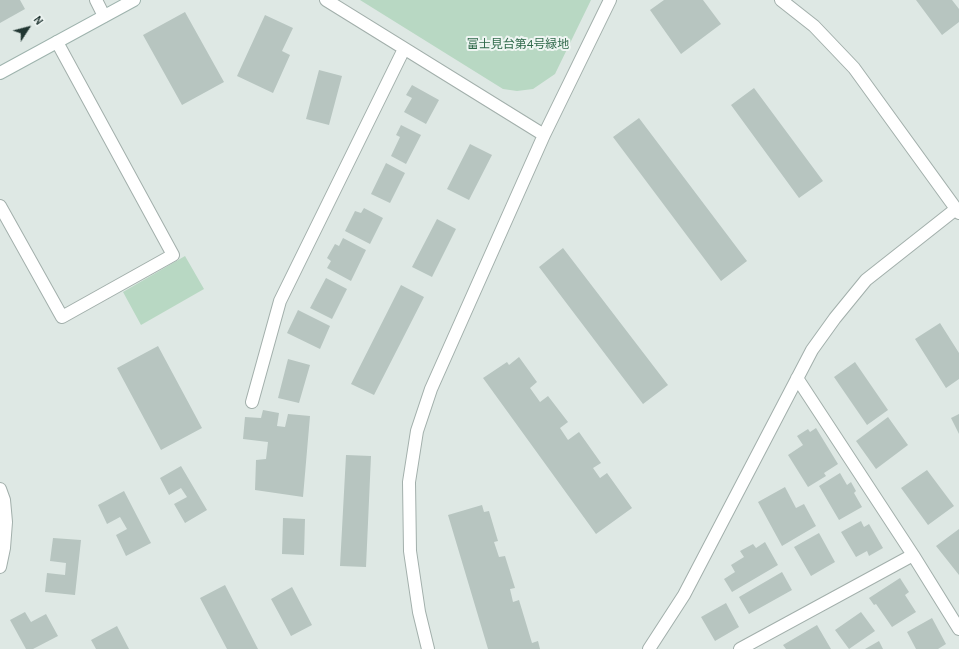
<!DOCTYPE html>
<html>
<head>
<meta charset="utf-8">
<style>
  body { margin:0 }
  #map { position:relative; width:959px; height:649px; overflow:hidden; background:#dee8e4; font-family:Karla,sans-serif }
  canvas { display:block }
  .north { position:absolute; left:8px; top:8px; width:40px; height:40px; -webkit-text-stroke:3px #eef5f2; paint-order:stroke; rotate:54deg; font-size:11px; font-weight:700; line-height:16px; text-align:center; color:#213632 }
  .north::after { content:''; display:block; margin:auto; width:14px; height:18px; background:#213632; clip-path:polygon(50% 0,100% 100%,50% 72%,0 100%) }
</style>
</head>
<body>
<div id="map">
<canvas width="959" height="649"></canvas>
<div class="north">N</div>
</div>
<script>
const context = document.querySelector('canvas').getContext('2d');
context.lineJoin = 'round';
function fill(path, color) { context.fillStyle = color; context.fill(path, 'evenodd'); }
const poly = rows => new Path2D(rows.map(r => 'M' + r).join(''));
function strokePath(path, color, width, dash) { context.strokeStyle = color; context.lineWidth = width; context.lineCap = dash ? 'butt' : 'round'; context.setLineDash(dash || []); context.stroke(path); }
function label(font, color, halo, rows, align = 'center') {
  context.font = font + ' Karla,"Noto Sans JP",sans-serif'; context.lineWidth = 4; context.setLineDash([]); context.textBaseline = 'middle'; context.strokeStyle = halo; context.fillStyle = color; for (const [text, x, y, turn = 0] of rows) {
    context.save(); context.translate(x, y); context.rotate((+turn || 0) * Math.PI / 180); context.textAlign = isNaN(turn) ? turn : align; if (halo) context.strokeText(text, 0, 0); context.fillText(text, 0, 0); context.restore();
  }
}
fill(poly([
  [360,0,591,0,555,74,533,89,517,91,503,89],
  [185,256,204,289,141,325,123,292]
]), '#b8d8c3');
fill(poly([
  [0,0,20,0,25,9,0,23],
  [664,0,703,0,721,24,681,54,650,10],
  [916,0,952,0,959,9,959,22,942,35],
  [185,12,224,82,182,105,143,35],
  [265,15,293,28,282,51,290,55,273,93,237,76],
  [319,70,342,76,329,125,306,119],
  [412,85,439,100,426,124,404,112,412,98,406,95],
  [754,88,823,181,799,198,731,105],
  [639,118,747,261,721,281,613,137],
  [401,125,421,135,406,164,391,156,400,137,396,135],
  [470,144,492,155,469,200,447,189],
  [386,163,405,173,390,203,371,194],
  [364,208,383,218,370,244,345,231,355,211,361,213],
  [437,219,456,229,432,277,412,267],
  [343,238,366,250,351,281,327,268,331,261,327,258,335,244,339,246],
  [563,248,668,385,643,404,539,267],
  [326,278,347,289,332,319,310,308],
  [401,285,424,297,374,395,351,384],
  [298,310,330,326,320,349,287,333],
  [940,323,959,353,959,379,946,388,915,339],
  [158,346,202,428,161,450,117,368],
  [519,357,537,382,530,388,540,402,548,396,568,422,560,428,568,440,579,432,601,463,593,468,600,478,607,473,632,508,596,534,483,378,507,362,509,365],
  [288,359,310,365,299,403,278,398],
  [855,362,888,410,867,425,834,377],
  [263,410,279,413,277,426,285,427,288,414,310,416,303,497,255,490,256,460,266,459,268,442,243,439,245,417,261,418],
  [959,414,959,434,951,418],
  [888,417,908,445,876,469,856,441],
  [816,428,838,464,824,473,826,476,808,487,788,455,803,445,797,436,808,429,810,432],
  [346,455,371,456,366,567,340,566],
  [181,466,207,510,185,523,174,504,187,497,181,488,169,495,160,478],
  [927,470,954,506,928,525,901,488],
  [840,473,847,485,851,482,856,491,854,493,862,507,839,520,819,486],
  [785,487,796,508,804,504,816,526,782,546,758,502],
  [124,491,151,543,126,556,116,535,127,529,120,517,107,524,98,505],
  [482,505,484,512,489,511,498,541,494,542,499,557,505,556,515,588,510,589,513,602,519,600,532,643,538,641,540,649,488,649,448,515],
  [283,518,305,519,304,555,282,554],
  [861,521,864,527,869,524,883,548,869,556,867,551,856,557,841,532],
  [959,529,959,575,936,546],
  [819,533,835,562,811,576,794,547],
  [53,538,81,540,75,595,45,592,47,573,65,575,66,563,50,561],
  [765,542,778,565,732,592,724,579,735,572,731,565,744,557,740,551,753,544,756,548],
  [782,572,792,590,749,614,739,597],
  [900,578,909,592,905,595,916,612,892,627,876,604,874,605,869,598],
  [225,585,258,649,227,649,200,598],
  [292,587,312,625,291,636,271,599],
  [726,603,739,627,715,641,701,617],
  [25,612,31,622,46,614,58,636,33,649,26,649,10,620],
  [861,612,875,631,849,649,835,630],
  [932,618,946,644,938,649,916,649,907,632],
  [817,625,831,649,786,649,783,645],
  [117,626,129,649,96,649,91,640],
  [879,641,883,649,865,649]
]), '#b7c5c0');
const street = poly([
  [96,0,104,16],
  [326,0,544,135],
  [781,0,814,26,854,68,959,213],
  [0,206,62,317,173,255,57,42],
  [797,378,913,555,959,629],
  [252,402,280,301,404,49],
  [0,489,4,500,6,522,4,548,0,567],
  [428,649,419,612,410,551,409,482,417,431,431,389,544,135,610,0],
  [649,649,684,595,812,350,835,318,866,280,956,209],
  [740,649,913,555]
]);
const secondary = poly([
  [0,73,134,0]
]);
strokePath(street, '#a2afab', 14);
strokePath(secondary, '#9eb3ad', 14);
strokePath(street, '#fff', 12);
strokePath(secondary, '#fff', 12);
label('12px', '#2f694a', '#eef5f2', [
  ["富士見台第4号緑地",518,45]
]);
</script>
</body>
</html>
